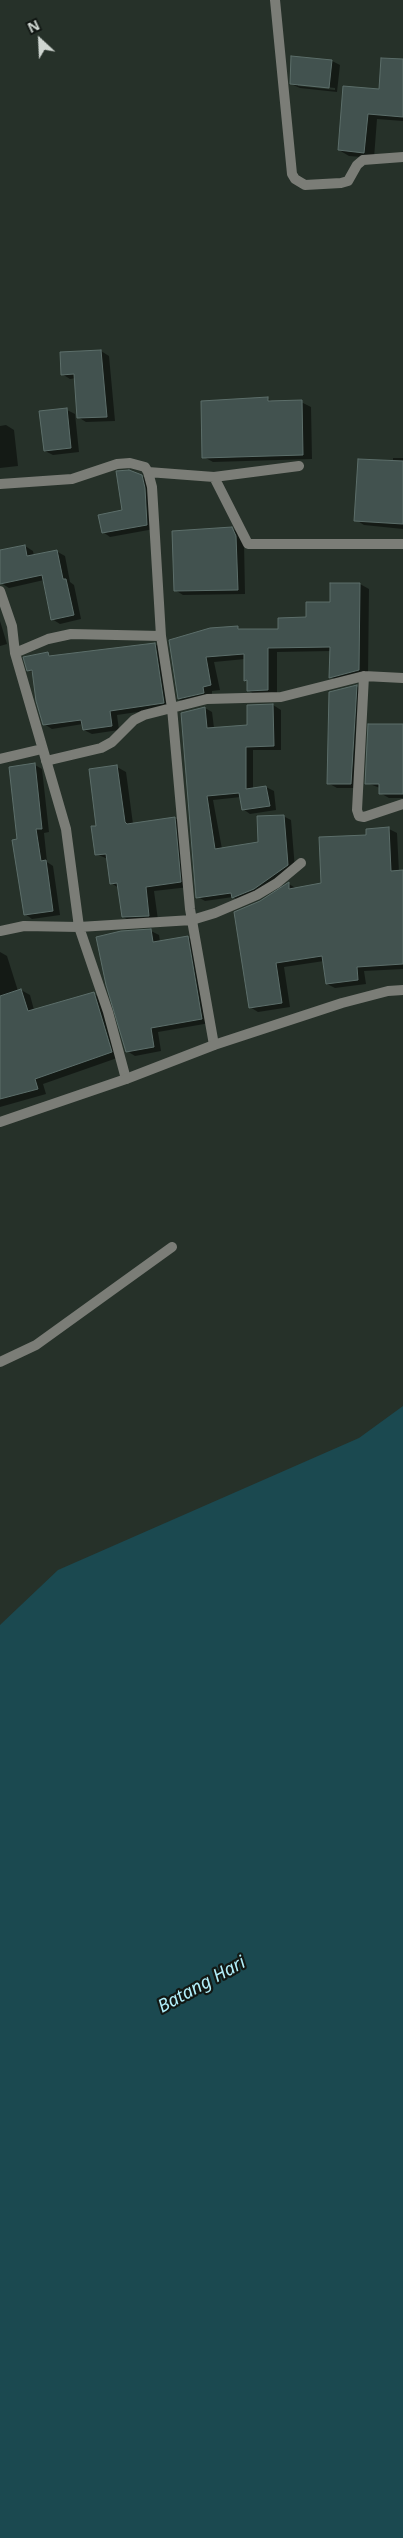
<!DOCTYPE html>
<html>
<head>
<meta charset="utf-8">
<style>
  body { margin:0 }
  #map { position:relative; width:403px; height:2538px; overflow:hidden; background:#263129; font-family:"Noto Sans",sans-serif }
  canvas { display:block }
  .north { position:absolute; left:15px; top:15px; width:50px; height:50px; -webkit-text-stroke:4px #121814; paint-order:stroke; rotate:335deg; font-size:14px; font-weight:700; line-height:20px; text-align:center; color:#cfd6d1 }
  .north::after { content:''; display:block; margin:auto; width:18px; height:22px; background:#cfd6d1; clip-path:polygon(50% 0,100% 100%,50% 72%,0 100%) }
</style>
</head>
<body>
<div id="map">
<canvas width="403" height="2538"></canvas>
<div class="north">N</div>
</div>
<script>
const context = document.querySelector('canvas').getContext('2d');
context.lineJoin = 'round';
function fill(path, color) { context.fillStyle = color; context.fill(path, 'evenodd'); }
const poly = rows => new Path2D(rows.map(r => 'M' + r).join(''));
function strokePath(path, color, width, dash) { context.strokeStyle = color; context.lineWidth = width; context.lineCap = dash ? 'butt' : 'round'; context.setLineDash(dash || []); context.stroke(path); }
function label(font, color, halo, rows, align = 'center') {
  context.font = font + ' "Noto Sans",sans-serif'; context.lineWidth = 4.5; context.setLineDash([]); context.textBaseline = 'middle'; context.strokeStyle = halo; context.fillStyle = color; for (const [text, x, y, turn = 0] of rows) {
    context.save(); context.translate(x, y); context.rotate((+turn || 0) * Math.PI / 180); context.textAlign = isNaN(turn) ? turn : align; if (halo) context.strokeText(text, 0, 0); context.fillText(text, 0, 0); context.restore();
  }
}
fill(poly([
  [403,1406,403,2538,0,2538,0,1625,58,1570,359,1438]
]), '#1b4950');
fill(poly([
  [332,61,340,65,337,92,300,88,291,84],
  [298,84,335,88,335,90,298,86],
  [403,61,403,121,377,119,374,158,349,156,339,150],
  [101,351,109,356,115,421,86,422,78,417,76,378,70,379,62,374],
  [268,399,274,402,301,402,311,407,312,459,213,462,204,457],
  [67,410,75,414,79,452,53,455,45,451],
  [6,425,14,430,18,466,0,468,0,426],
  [393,458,403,458,403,529,364,525,356,520,393,462],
  [129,471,148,479,154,529,110,537,103,532,123,511],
  [232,529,240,533,244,542,245,594,183,595,175,590],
  [25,546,33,551,34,556,56,551,65,556,70,582,74,585,81,619,60,624,52,619,44,580,9,588,1,583,0,551],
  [331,584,360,584,369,589,368,675,340,682,331,677,331,651,277,652,277,695,257,696,248,690,245,659,214,662,220,690,212,691,212,698,188,704,179,699,175,638,210,630,237,627,243,631,279,630,308,618,331,603],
  [0,621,7,644,0,646],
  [155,644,163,649,172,707,117,715,119,730,92,734,84,730,83,724,52,729,44,724,34,673,28,670,48,654,53,657],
  [356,686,364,691,359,788,337,788,328,783,328,723,331,723],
  [273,705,281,710,281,750,253,750,253,789,266,787,274,791,276,810,250,814,243,809,241,797,213,800,222,849,259,844,283,816,291,820,295,869,241,902,233,897,205,901,198,897,205,708,212,712,214,728,248,726,248,706],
  [403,725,403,798,389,798,380,793,380,788,367,783],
  [35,765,42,769,49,832,44,833,47,862,53,866,60,915,32,919,25,914,19,840],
  [117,767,126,772,133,824,175,818,184,824,189,887,154,891,158,920,132,922,123,917,119,888,111,883,108,859,96,854,97,827],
  [389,829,397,833,399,872,403,871,403,969,364,971,366,984,335,988,327,984,324,961,284,967,290,1007,258,1012,250,1007,261,902,289,884,297,889,323,884,368,836],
  [151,931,159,935,160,942,187,937,196,942,210,1023,158,1032,161,1051,135,1056,127,1051],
  [0,952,7,956,18,991,21,990,30,995,34,1010,94,994,103,999,120,1057,43,1084,46,1094,0,1107]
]), '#0007');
const building = poly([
  [291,56,332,60,329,88,290,84,291,56],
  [381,58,403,59,403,117,368,114,364,153,338,150,343,86,379,89,381,58],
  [101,350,107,417,77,418,74,374,61,375,60,352,101,350],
  [268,397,268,401,302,400,303,455,202,458,201,401,268,397],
  [67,408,71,448,44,451,39,411,67,408],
  [358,459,403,461,403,524,354,521,358,459],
  [129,470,142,475,145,488,147,525,102,533,98,515,122,510,116,471,129,470],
  [232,527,236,536,238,590,174,591,172,531,232,527],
  [25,545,27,556,57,550,63,579,66,579,74,615,51,620,42,575,0,584,0,550,25,545],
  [330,583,360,583,359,670,329,678,330,647,268,648,268,690,247,691,247,680,244,681,244,654,206,657,211,685,203,687,204,693,178,699,169,640,210,628,238,626,238,629,278,629,278,618,306,617,306,602,330,602,330,583],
  [155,643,164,703,110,711,112,726,83,730,81,720,43,725,36,701,32,670,27,671,23,657,48,652,49,656,155,643],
  [357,685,351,784,327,784,329,692,357,685],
  [273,704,274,746,246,747,246,789,266,786,270,806,242,810,239,793,207,796,215,849,258,842,257,816,284,815,288,865,254,889,232,898,231,893,196,898,181,713,205,707,207,728,247,725,247,705,273,704],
  [368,724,403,724,403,794,379,794,379,784,365,784,368,724],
  [35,763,42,829,36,829,41,861,46,860,53,911,24,915,12,840,17,839,9,767,35,763],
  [117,765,125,822,127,824,175,817,181,882,146,887,149,916,122,917,117,883,110,884,106,854,95,855,91,826,96,826,89,769,117,765],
  [389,827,391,871,403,870,403,964,357,967,358,980,326,984,322,956,276,963,282,1003,249,1008,234,912,260,901,289,882,289,889,321,883,319,837,366,835,366,829,389,827],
  [151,929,153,942,188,936,202,1019,151,1028,154,1047,126,1052,106,985,96,937,121,931,151,929],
  [21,989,28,1011,94,992,112,1052,35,1079,38,1089,0,1099,0,996,21,989]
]);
fill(building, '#42524f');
strokePath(building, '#5c6e6a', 1);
strokePath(poly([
  [275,0,292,174,295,179,305,185,341,183,348,181,357,165,363,160,403,157],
  [148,472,214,477,299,466],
  [214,477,248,544,403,544],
  [0,484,72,479,117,464,130,463,145,467,148,472,152,487,161,636,172,708,190,909,214,1045],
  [0,591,12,626,15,653,66,829,79,927,108,1012,126,1079],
  [15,653,48,639,71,634,161,636],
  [364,676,357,810,359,816,364,817,403,804],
  [0,759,42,749],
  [46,761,101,748,112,742,134,720,144,715,207,699,281,697,364,676,403,678],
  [0,931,24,926,79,927,192,920,215,913,257,895,277,883,301,863],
  [0,1362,36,1345,172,1247]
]), '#7b7d77', 10);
strokePath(poly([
  [0,1122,126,1079,214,1045,342,1003,388,991,403,990]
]), '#7b7d77', 10);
label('italic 18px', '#b2effa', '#121814', [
  ["Batang Hari",202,1985,-29]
]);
</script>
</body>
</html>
